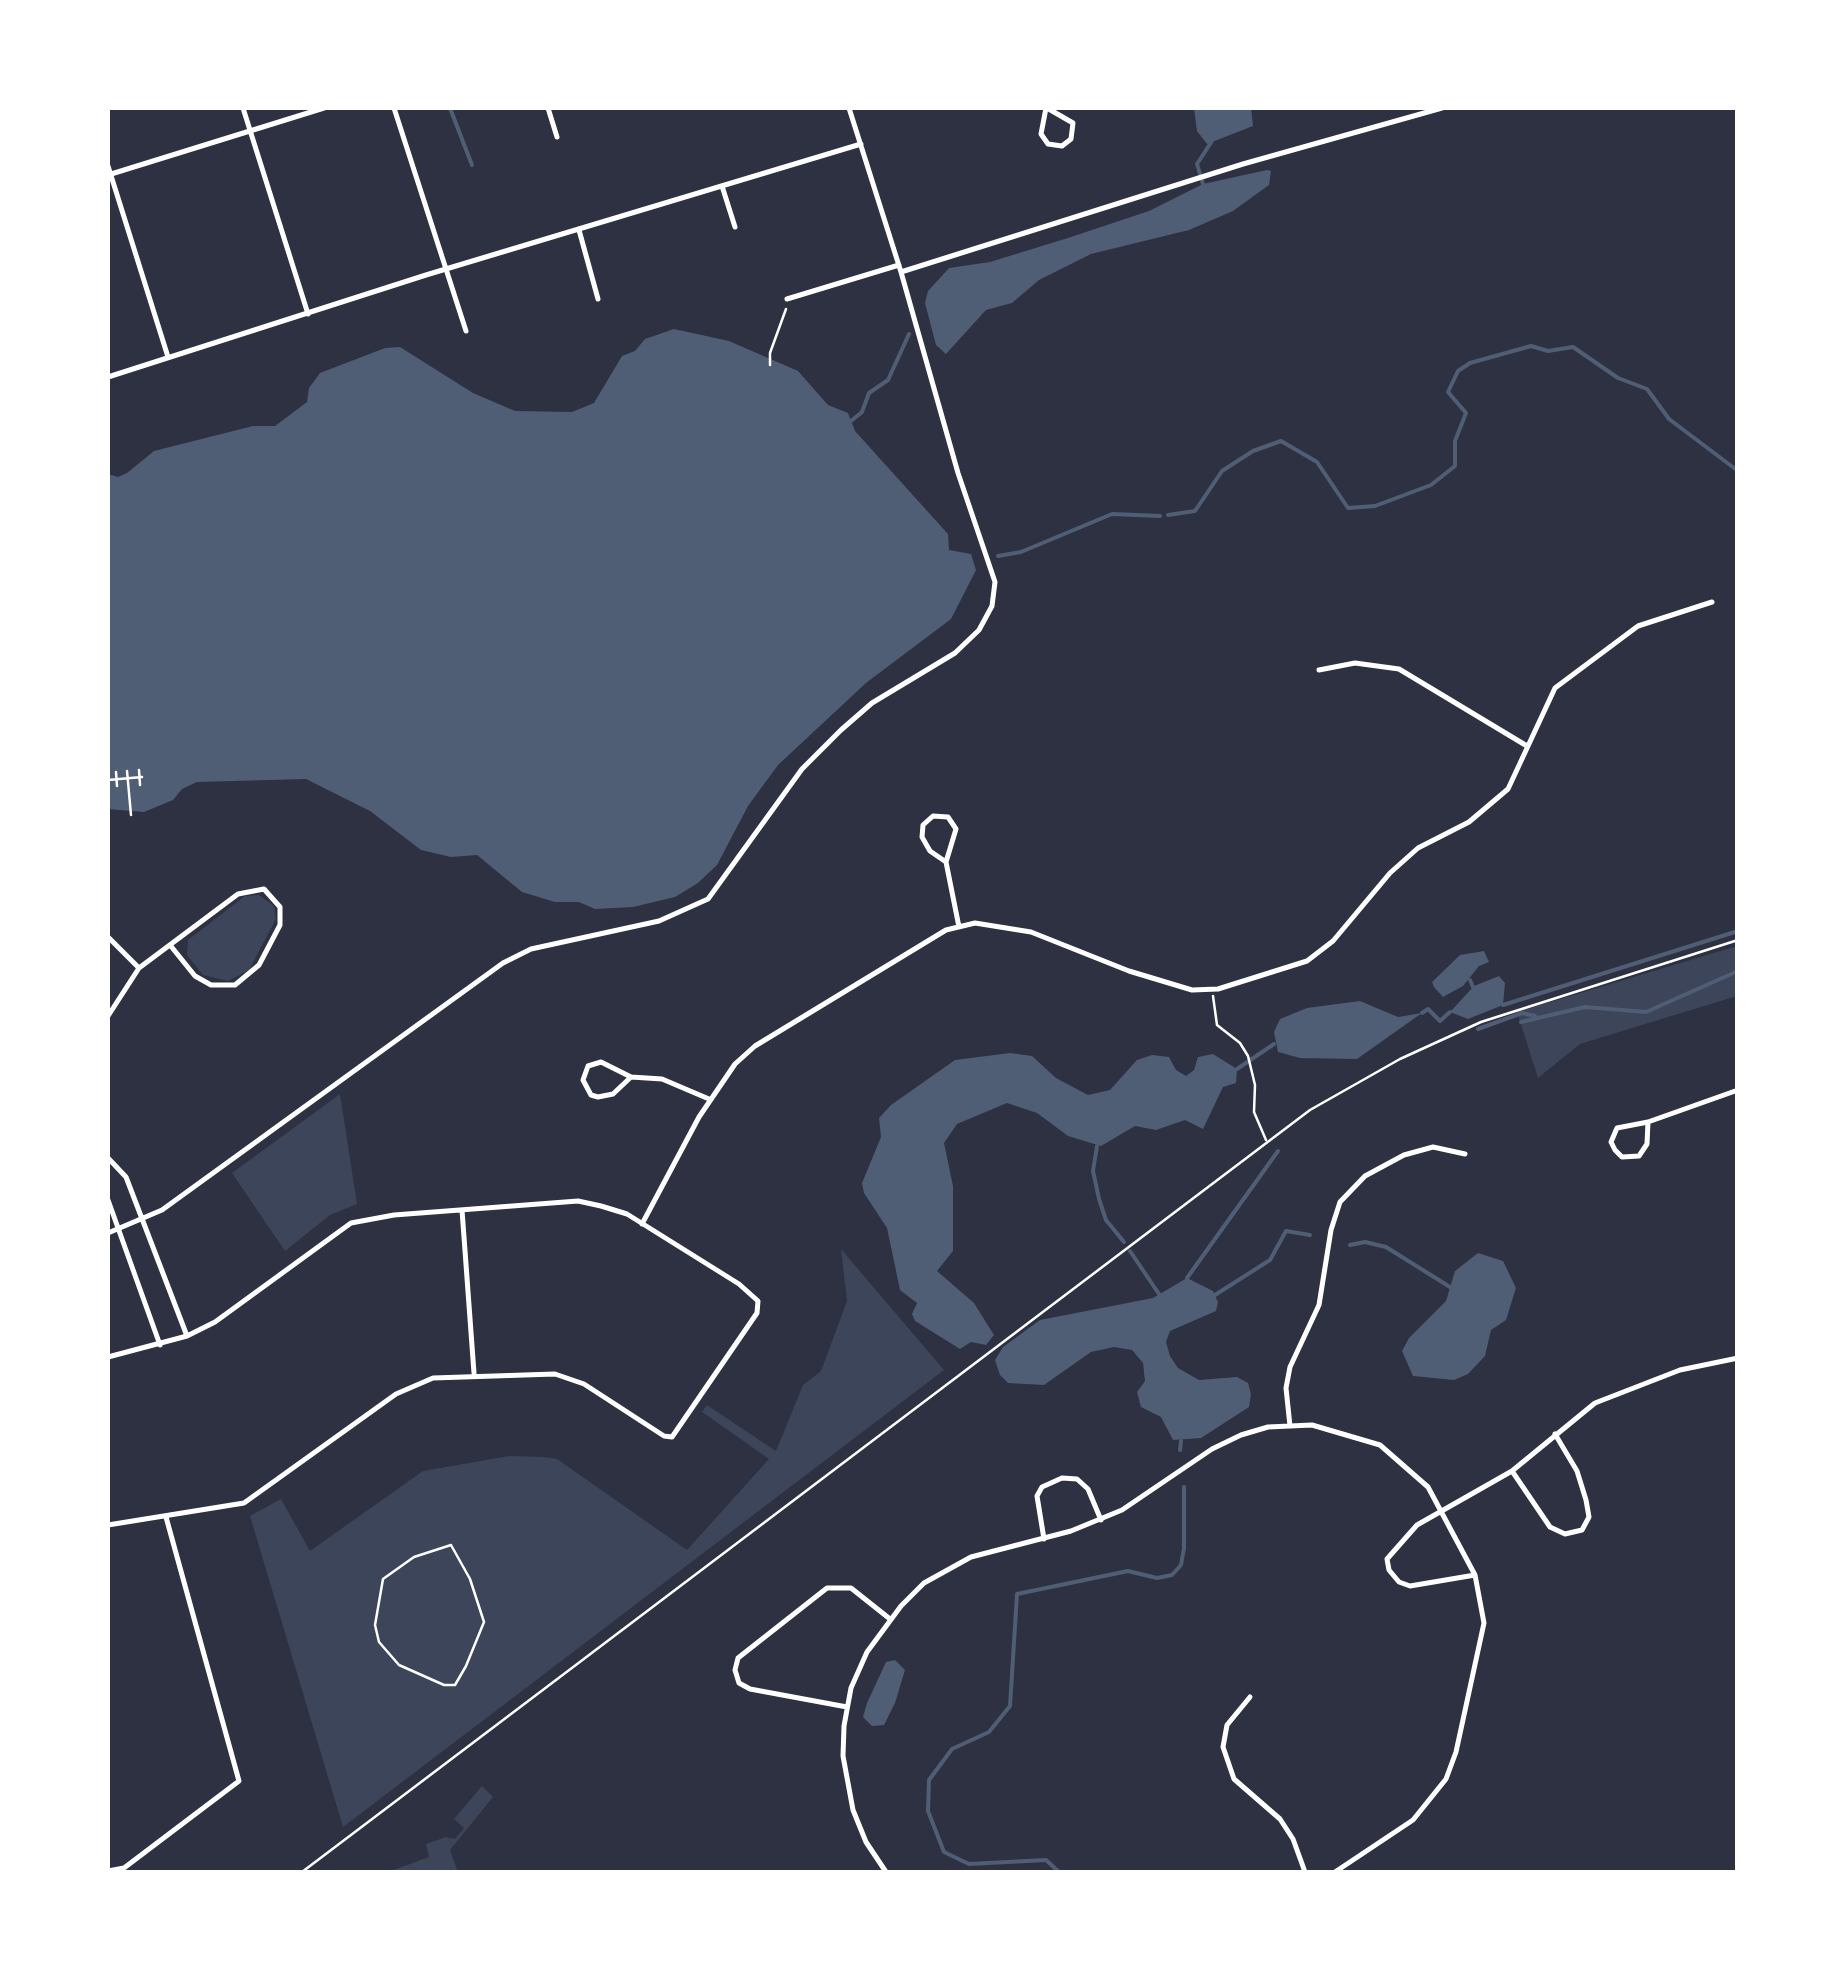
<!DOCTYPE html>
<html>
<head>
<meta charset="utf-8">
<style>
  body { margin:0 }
  #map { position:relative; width:1845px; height:1980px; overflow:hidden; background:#2d3142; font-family:"Exo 2",sans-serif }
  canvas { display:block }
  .frame { position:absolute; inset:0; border:110px solid #fff; pointer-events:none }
</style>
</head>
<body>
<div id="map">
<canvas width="1845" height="1980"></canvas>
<div class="frame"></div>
</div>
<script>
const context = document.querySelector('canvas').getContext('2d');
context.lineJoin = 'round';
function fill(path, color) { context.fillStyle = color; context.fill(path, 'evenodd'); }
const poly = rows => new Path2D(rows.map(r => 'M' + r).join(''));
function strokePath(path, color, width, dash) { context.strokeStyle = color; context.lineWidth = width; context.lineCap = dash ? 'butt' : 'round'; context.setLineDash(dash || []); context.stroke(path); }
fill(poly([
  [259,895,274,906,276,919,249,970,228,981,203,975,187,955,188,940,245,896],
  [1737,946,1737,996,1580,1044,1538,1078,1517,1012],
  [340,1094,357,1204,330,1215,285,1251,232,1173],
  [841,1249,944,1370,343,1827,250,1516,281,1499,310,1551,423,1471,509,1456,544,1457,557,1459,687,1550,769,1459,702,1412,707,1405,776,1451,803,1385,821,1371,847,1301],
  [482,1786,493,1797,450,1850,458,1872,388,1872,429,1857,426,1844,446,1837,455,1839,464,1828,454,1819]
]), '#3c4559');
fill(poly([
  [1194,108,1251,108,1253,126,1207,144,1197,131],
  [1267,170,1271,171,1269,185,1233,211,1189,230,1091,254,1039,280,1012,303,986,310,946,354,936,345,925,303,928,291,949,268,990,262,1071,237,1149,211,1203,184],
  [674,329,729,341,798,371,828,405,848,413,855,431,948,534,949,550,971,554,976,570,951,619,866,683,778,765,748,806,717,865,698,883,675,897,633,907,595,909,579,902,555,902,522,892,477,855,451,857,421,850,370,811,306,779,197,782,182,789,173,800,144,812,108,809,108,474,118,477,127,473,154,451,253,426,275,426,307,402,309,388,320,373,385,348,400,347,473,393,515,411,572,412,594,403,622,356,635,351,645,339],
  [1484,951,1489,962,1479,966,1463,986,1443,997,1434,987,1432,982,1460,955],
  [1499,976,1505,983,1503,1005,1468,1019,1450,1012,1474,986],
  [1360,1001,1398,1017,1422,1013,1357,1059,1300,1058,1278,1052,1274,1032,1280,1019,1307,1008],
  [1010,1053,1032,1056,1056,1078,1088,1095,1110,1090,1137,1060,1152,1055,1169,1057,1176,1070,1186,1076,1194,1070,1198,1057,1213,1054,1237,1069,1236,1083,1223,1087,1203,1129,1185,1120,1156,1130,1135,1126,1101,1146,1068,1136,1037,1113,1007,1103,957,1124,944,1143,953,1186,953,1251,937,1271,974,1303,994,1335,986,1345,971,1342,960,1349,915,1321,912,1314,917,1303,900,1290,887,1228,864,1193,862,1183,881,1137,879,1118,891,1105,955,1060],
  [1478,1253,1503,1261,1516,1288,1506,1320,1491,1330,1485,1356,1468,1374,1454,1380,1413,1376,1402,1351,1409,1338,1446,1301,1455,1271],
  [1187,1278,1213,1291,1218,1302,1216,1311,1170,1331,1166,1342,1170,1356,1178,1368,1199,1380,1237,1377,1248,1383,1251,1394,1249,1407,1201,1438,1173,1440,1161,1417,1141,1407,1137,1392,1145,1381,1143,1363,1132,1350,1114,1347,1091,1352,1044,1385,1008,1383,1000,1375,995,1360,1003,1347,1040,1320,1153,1298],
  [895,1660,905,1670,895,1703,884,1725,872,1726,863,1717,867,1703,886,1662]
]), '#4f5d75');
strokePath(poly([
  [450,108,472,165],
  [1203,184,1197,164,1212,141],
  [851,421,862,412,869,393,888,380,909,334],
  [1168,515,1195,511,1222,471,1253,451,1281,441,1317,462,1348,508,1375,506,1431,485,1455,466,1455,441,1466,413,1448,392,1458,371,1470,363,1531,346,1548,351,1573,347,1618,378,1647,389,1669,419,1738,471],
  [998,556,1021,552,1112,514,1160,516],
  [1470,980,1473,987],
  [1503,1005,1738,931],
  [1422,1013,1428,1009,1440,1021,1450,1012],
  [1521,1022,1585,1007,1646,1012,1738,971],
  [1478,1029,1522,1013,1535,1016],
  [1237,1069,1274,1044],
  [1097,1146,1093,1171,1099,1199,1106,1220,1124,1242],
  [1350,1245,1365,1242,1386,1247,1450,1287],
  [1130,1251,1159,1294],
  [1187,1278,1278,1151],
  [1215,1295,1270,1260,1286,1231,1310,1235],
  [1180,1450,1181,1441],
  [1059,1872,1046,1860,969,1864,944,1852,928,1811,929,1780,952,1749,989,1732,1010,1706,1017,1594,1128,1571,1157,1578,1172,1575,1181,1565,1184,1548,1184,1487]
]), '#4f5d75', 4);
strokePath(poly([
  [770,365,770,353,786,309],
  [139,770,140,785],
  [127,771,131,815],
  [116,772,117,786],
  [108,780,142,777],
  [1213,996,1217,1025,1240,1043,1248,1056,1255,1085,1254,1112,1266,1140],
  [451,1545,470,1579,484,1622,466,1666,455,1685,444,1685,399,1665,379,1642,375,1625,383,1579,414,1557,451,1545],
  [302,1872,1310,1110,1400,1059,1481,1022,1738,940]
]), '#fff', 2.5);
strokePath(poly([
  [243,108,308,314],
  [394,108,466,331],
  [548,108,557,137],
  [849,108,901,272],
  [1046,108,1041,134,1048,144,1062,146,1071,139,1073,123,1047,108],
  [108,166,168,357],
  [108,175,324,108],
  [722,186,735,227],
  [579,230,598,299],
  [787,299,899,265],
  [108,377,426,275,861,144],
  [1319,670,1355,663,1399,669,1527,746],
  [946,862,930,851,922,837,923,825,933,816,948,817,956,829,946,862,959,927],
  [108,937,139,968],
  [108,1016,139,968,238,894,264,889,280,907,280,925,259,965,235,985,211,985,195,976,170,945],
  [631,1077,613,1094,598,1097,591,1095,583,1080,588,1066,601,1062,631,1077,662,1079,709,1099],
  [1648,1122,1647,1144,1639,1156,1622,1157,1615,1150,1611,1142,1617,1128,1648,1122,1738,1090],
  [108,1158,126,1177,187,1336],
  [108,1200,160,1345],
  [462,1210,474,1373],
  [642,1224,699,1117,735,1064,755,1046,946,930,975,923,1031,932,1129,971,1192,990,1218,989,1307,961,1333,941,1390,873,1418,848,1469,822,1508,789,1555,688,1638,626,1712,602],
  [108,1233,162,1210,503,963,531,949,659,921,708,899,802,769,841,730,872,703,955,653,979,630,992,606,995,582,958,473,901,272,1243,164,1442,108],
  [108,1357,187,1336,215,1322,351,1223,394,1215,578,1201,601,1206,627,1214,739,1284,758,1301,757,1313,672,1437,664,1436,584,1384,555,1374,433,1378,396,1394,244,1503,108,1525],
  [1290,1426,1286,1388,1290,1367,1319,1305,1331,1230,1340,1202,1365,1176,1404,1155,1433,1147,1465,1154],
  [1512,1471,1550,1527,1565,1534,1582,1530,1589,1517,1586,1500,1577,1471,1555,1434],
  [1044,1539,1037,1496,1042,1487,1062,1478,1077,1479,1088,1489,1101,1520],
  [1475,1575,1410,1586,1399,1582,1389,1570,1387,1559,1417,1525,1512,1471,1595,1403,1680,1370,1738,1358],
  [1250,1697,1227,1725,1223,1747,1234,1779,1280,1819,1293,1839,1305,1872],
  [847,1707,750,1689,739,1683,735,1670,738,1658,827,1588,851,1588,890,1619],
  [108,1871,124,1868,239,1781,166,1517],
  [886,1872,866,1842,853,1810,843,1756,844,1726,851,1688,867,1652,901,1606,924,1583,971,1557,1071,1531,1122,1510,1212,1449,1241,1435,1268,1427,1312,1425,1380,1445,1428,1487,1475,1575,1484,1623,1456,1752,1446,1779,1413,1820,1335,1872]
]), '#fff', 5);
</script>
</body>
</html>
